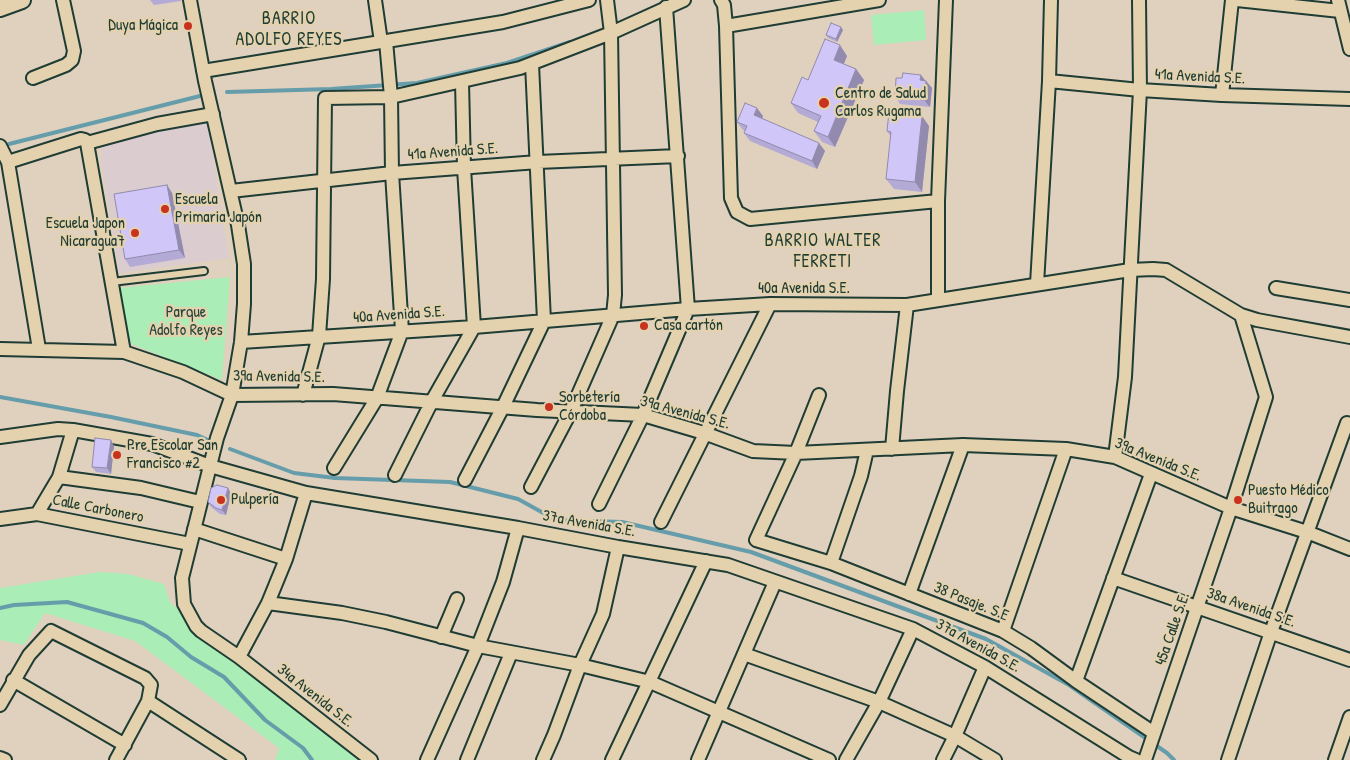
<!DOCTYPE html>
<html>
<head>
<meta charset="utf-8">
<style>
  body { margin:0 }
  canvas { display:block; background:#e0d0be }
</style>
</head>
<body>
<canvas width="1350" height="760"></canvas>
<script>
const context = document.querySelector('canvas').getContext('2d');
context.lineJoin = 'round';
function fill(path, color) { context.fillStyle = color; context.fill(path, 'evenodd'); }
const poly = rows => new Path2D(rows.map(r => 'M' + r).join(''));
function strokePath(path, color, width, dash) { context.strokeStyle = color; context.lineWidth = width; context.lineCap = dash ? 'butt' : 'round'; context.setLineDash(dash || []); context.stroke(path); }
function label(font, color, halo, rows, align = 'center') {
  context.font = font + ' "Patrick Hand",sans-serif'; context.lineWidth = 4.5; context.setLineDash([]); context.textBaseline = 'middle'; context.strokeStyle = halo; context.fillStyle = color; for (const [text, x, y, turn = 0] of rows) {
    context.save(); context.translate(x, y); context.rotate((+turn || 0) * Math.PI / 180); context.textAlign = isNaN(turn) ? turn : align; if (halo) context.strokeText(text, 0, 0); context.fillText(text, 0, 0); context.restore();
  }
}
fill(poly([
  [207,120,229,258,119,273,101,159,102,145]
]), '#dbcdcf');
fill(poly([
  [924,10,926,40,874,45,871,15],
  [230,277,222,380,129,343,119,288],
  [100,572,128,574,164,584,170,602,201,631,371,760,275,760,279,748,135,641,45,613,24,645,0,640,0,588]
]), '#abedb7');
strokePath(poly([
  [227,92,331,89,417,83,507,63,570,42],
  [9,144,200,96],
  [0,397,111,417,197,435,210,441],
  [230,449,294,473,335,478,450,482,518,499,556,520,622,522,751,552,986,639,1069,685,1167,753,1174,760],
  [0,608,14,605,67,602,143,623,167,637,191,657,224,677,265,720,303,748,312,760]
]), '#669daa', 4);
const service = poly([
  [112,282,204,271]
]);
const minor = poly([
  [190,0,205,81,238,225,244,264,244,304,241,342,232,395,217,438,182,578,184,604,196,626,201,631,239,657,371,760],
  [375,0,381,42],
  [721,0,724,5,726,26,731,198,737,212,750,219,938,201],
  [1237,0,1340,11],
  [1338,0,1350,49],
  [726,26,879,0],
  [203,71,503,22,589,0],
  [33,78,66,65,72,60,74,51,63,0],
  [1049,81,1140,90,1222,95,1350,99],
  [1222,95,1232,0],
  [87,143,157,124,213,114],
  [0,146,8,162,39,349],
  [8,162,81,139,85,140,87,143,124,352],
  [231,191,392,173,538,162,678,156],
  [1037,284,1049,81,1051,0],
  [1276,288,1350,300],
  [938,300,938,201,946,0],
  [241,342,474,327,688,309,770,304,907,305,1130,270,1153,269,1166,270,1241,315,1257,320,1350,337],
  [0,349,124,352,183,372,232,395,333,394,537,410,643,415,704,433,753,451,796,453,963,445,1066,449,1115,457,1231,508,1307,532,1350,549],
  [303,395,319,336,323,279,325,98,391,97,520,68,611,33,684,0],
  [819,395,796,453,756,540,831,563,1003,631,1031,648,1076,681,1154,733],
  [0,437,58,429,73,430,152,444,210,466,306,493,518,528,618,547,728,565,913,629,985,667,1129,757,1136,760],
  [892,449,897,391,907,305],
  [1115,457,1125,377,1140,90,1139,0],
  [334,468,377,398,402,331,392,173,391,97,386,41],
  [395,475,432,401,474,327,464,168,462,82],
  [59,477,141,488,200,502],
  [465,480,503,407,544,321,532,64],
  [531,487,571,411,613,315,615,295,611,33,607,0],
  [599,504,643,415,688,309,666,7],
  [37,514,59,477,73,430],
  [0,519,37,514,190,544],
  [661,522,770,304],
  [194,529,286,559],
  [831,563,861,476,867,450],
  [1113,578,1350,660],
  [909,594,963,445],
  [268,603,342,613,386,622,478,646,580,665,650,682,829,760],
  [1003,631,1066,449],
  [441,637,457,599],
  [744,654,879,702,955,736,995,760],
  [239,657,268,603,286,559,306,493],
  [13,680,125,745],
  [1076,681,1151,474],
  [148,701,239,760],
  [0,705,29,655,51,631,145,678,151,685,148,701,116,760],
  [0,758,5,760],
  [427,760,478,646,503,582,518,528],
  [467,760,511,653],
  [543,760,554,735,580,665,603,614,618,547],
  [612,760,706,561],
  [698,760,775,582],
  [846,760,879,702,913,629],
  [943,760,955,736,985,667],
  [1145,760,1231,508,1266,397,1241,315],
  [1228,760,1271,632,1347,423],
  [1335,760,1350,717]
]);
const tertiary = poly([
  [0,8,22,0]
]);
strokePath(service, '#1f3d34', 10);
strokePath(minor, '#1f3d34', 16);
strokePath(tertiary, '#1f3d34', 20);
strokePath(service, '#e4d2af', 6);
strokePath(minor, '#e4d2af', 12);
strokePath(tertiary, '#e4d2af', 16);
fill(poly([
  [150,0,181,0,181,1,154,5],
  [843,30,837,42,828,38,826,35],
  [847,56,844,64,856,69,864,80,835,147,822,142,814,131,818,122,798,113,791,103,808,80],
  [921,75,932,88,930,107,900,104,895,96,902,78],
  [763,116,762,118,825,151,817,169,750,141,744,133,745,131,743,130,737,122],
  [929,126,922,192,894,189,886,179,891,137,887,131],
  [167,185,172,193,185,258,130,267,125,259],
  [114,446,111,474,96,472,92,467],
  [228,488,231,494,226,515,220,514,211,507,208,502]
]), '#b3aad5');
fill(poly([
  [841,27,843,30,837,42,836,39],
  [840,45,847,56,841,70,834,60],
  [856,69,864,80,835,147,828,137],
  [921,75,926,82,926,81,932,88,930,107,924,100,920,80],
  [757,108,763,116,760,123,754,115],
  [922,116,929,126,922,192,915,182],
  [819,143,825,151,817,169,812,161],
  [167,185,172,193,185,258,179,250],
  [111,440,114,446,111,474,107,468],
  [228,488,231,494,226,515,222,510]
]), '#928bae');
const building = poly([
  [831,23,841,27,836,39,826,35,831,23],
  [825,39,840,45,834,60,856,69,828,137,814,131,821,116,791,103,802,77,808,80,825,39],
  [903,73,921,75,920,80,926,81,924,100,895,96,896,78,902,78,903,73],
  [745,103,757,108,754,115,819,143,812,161,744,133,747,126,737,122,745,103],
  [889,112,922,116,915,182,886,179,891,132,887,131,889,112],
  [167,185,179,250,125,259,114,194,167,185],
  [95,438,111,440,107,468,92,467,95,438],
  [217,485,228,488,222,510,216,508,208,502,211,488,217,485]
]);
fill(building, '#d0c6f8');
strokePath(building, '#928bae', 1);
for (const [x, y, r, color] of [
  [188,26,5,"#c8321e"],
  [824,103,6,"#c8321e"],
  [165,209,5,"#c8321e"],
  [135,233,5,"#c8321e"],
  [644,326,5,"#c8321e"],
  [549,407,5,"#c8321e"],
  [117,455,5,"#c8321e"],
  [221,500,5,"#c8321e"],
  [1238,500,5,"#c8321e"]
]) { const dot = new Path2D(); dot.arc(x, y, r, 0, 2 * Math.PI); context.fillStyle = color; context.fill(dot); strokePath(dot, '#e4d2af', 2); }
label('16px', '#1f3d34', '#e4d2af', [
  ["Duya Mágica",178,26,"right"],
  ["Centro de Salud",835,94],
  ["Carlos Rugama",835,112],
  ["Escuela",175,200],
  ["Primaria Japón",175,218],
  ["Escuela Japon",125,224,"right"],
  ["Nicaragua7",125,242,"right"],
  ["Casa cartón",654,326],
  ["Sorbetería",559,398],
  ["Córdoba",559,416],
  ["Pre Escolar San",127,446],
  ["Francisco #2",127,464],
  ["Puesto Médico",1248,491],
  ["Buitrago",1248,509],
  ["Pulpería",231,500]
], 'left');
label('16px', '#1f3d34', '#e4d2af', [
  ["41a Avenida S.E.",1200,77,3],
  ["41a Avenida S.E.",453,152,-4],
  ["40a Avenida S.E.",804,289],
  ["40a Avenida S.E.",399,315,-4],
  ["39a Avenida S.E.",279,377,1],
  ["39a Avenida S.E.",685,413,15],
  ["39a Avenida S.E.",1158,460,22],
  ["Calle Carbonero",98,509,11],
  ["37a Avenida S.E.",589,524,10],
  ["38 Pasaje. S.E",971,602,22],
  ["38a Avenida S.E.",1251,608,19],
  ["45a Calle S.E.",1173,629,-71],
  ["37a Avenida S.E.",978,646,29],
  ["34a Avenida S.E.",315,696,38]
]);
label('16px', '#26463b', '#e4d2af', [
  ["Parque",186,313],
  ["Adolfo Reyes",186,331]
]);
context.letterSpacing = '1px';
label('18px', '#1f3d34', '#e4d2af', [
  ["BARRIO",289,19],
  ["ADOLFO REYES",289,40],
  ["BARRIO WALTER",823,241],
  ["FERRETI",823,262]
]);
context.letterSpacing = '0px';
</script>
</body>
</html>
